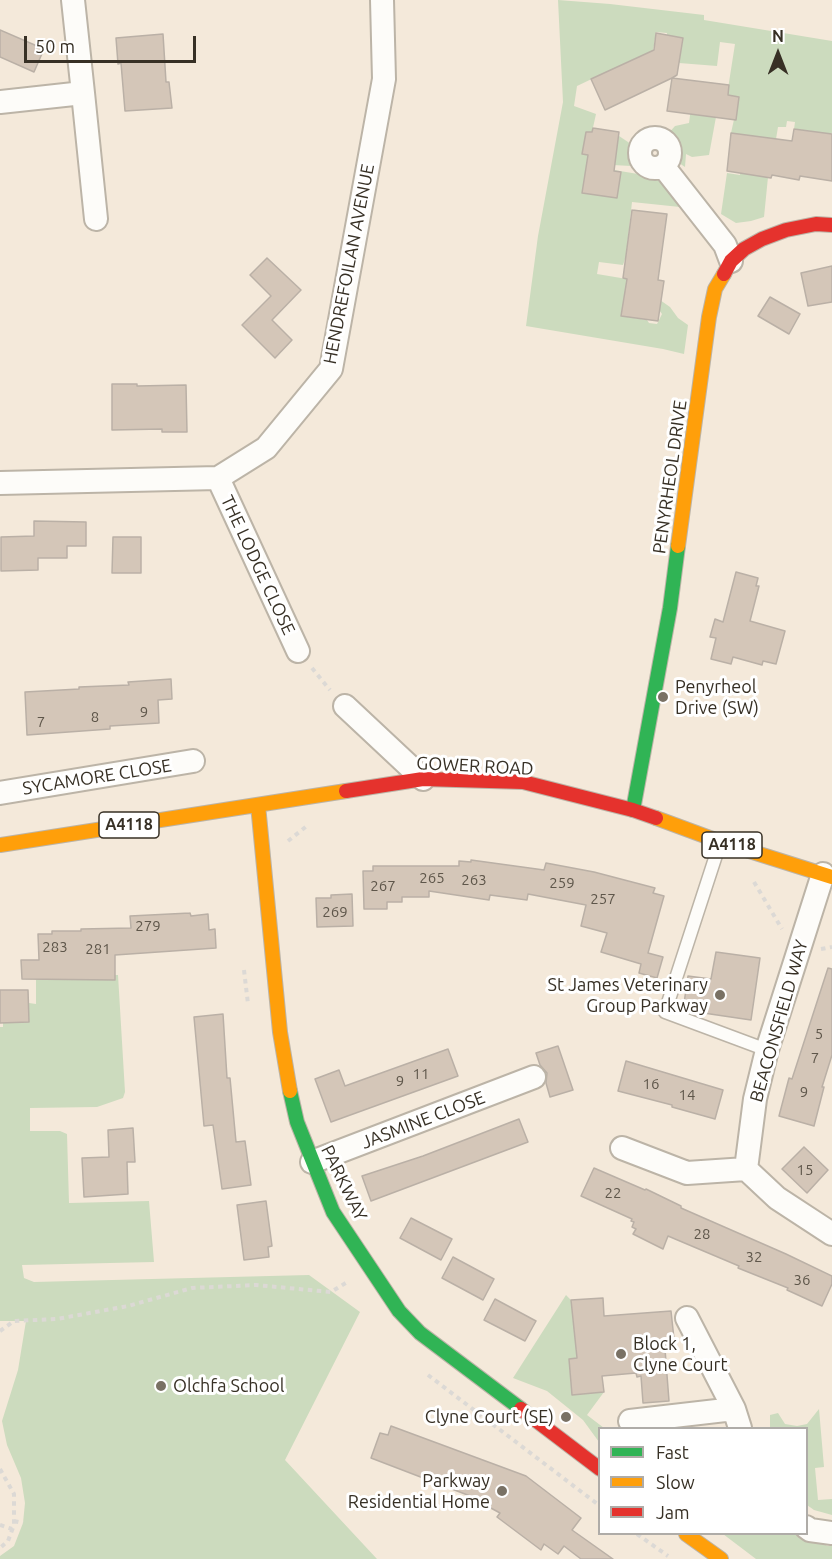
<!DOCTYPE html>
<html>
<head>
<meta charset="utf-8">
<style>
  body { margin:0 }
  #map { position:relative; width:832px; height:1559px; overflow:hidden; background:#f4e9da; font-family:Ubuntu,sans-serif }
  canvas { display:block }
  .legend { position:absolute; left:598px; top:1427px; width:210px; height:108px; box-sizing:border-box; background:#fff; border:2px solid #afaca8; margin:0; padding:8px 10px; list-style:none; font-size:18px; color:#373025 }
  .legend li { display:flex; align-items:center; gap:12px; height:30px }
  .legend b { width:30px; border:2px solid #afaca8 }
  .north { position:absolute; left:748px; top:24px; width:60px; height:60px; -webkit-text-stroke:4px #fff; paint-order:stroke; rotate:0deg; font-size:16px; font-weight:700; line-height:24px; text-align:center; color:#373025 }
  .north::after { content:''; display:block; margin:auto; width:21px; height:27px; background:#373025; clip-path:polygon(50% 0,100% 100%,50% 72%,0 100%) }
  .scale { position:absolute; left:24px; top:36px; width:172px; height:27px; box-sizing:border-box; border:3px solid #373025; border-top:0; padding-left:8px; font-size:18px; line-height:21px; white-space:nowrap; color:#373025; -webkit-text-stroke:4px #fff; paint-order:stroke }
</style>
</head>
<body>
<div id="map">
<canvas width="832" height="1559"></canvas>
<ul class="legend">
<li><b style="height:8px;background:#30b455"></b>Fast</li>
<li><b style="height:8px;background:#ff9f0a"></b>Slow</li>
<li><b style="height:8px;background:#e5322d"></b>Jam</li>
</ul>
<div class="north">N</div>
<div class="scale">50 m</div>
</div>
<script>
const context = document.querySelector('canvas').getContext('2d');
context.lineJoin = 'round';
function fill(path, color) { context.fillStyle = color; context.fill(path, 'evenodd'); }
const poly = rows => new Path2D(rows.map(r => 'M' + r).join(''));
function strokePath(path, color, width, dash) { context.strokeStyle = color; context.lineWidth = width; context.lineCap = dash ? 'butt' : 'round'; context.setLineDash(dash || []); context.stroke(path); }
function label(font, color, halo, rows, align = 'center') {
  context.font = font + ' Ubuntu,sans-serif'; context.lineWidth = 6; context.setLineDash([]); context.textBaseline = 'middle'; context.strokeStyle = halo; context.fillStyle = color; for (const [text, x, y, turn = 0] of rows) {
    context.save(); context.translate(x, y); context.rotate((+turn || 0) * Math.PI / 180); context.textAlign = isNaN(turn) ? turn : align; if (halo) context.strokeText(text, 0, 0); context.fillText(text, 0, 0); context.restore();
  }
}
fill(poly([
  [558,0,610,4,704,15,704,20,832,41,832,133,830,133,827,147,811,131,794,129,795,122,787,121,786,127,778,127,776,139,731,133,739,97,727,95,735,44,720,42,717,66,679,63,683,38,667,35,667,33,656,32,652,58,638,57,577,86,574,106,596,114,592,132,586,132,582,154,617,144,619,136,631,144,631,166,613,165,596,167,656,177,680,207,632,202,626,256,623,265,599,262,597,274,627,279,621,316,647,320,649,323,657,324,662,314,659,310,660,300,670,307,678,318,688,325,684,354,663,349,526,326,538,236,563,102],
  [691,108,716,117,709,155,692,157,686,154,685,167,679,163,677,142,668,134,675,126,689,123],
  [741,164,768,177,764,217,751,221,736,223,721,214,727,173,740,175],
  [115,975,118,975,125,1092,123,1098,97,1107,30,1108,30,1131,60,1131,67,1134,69,1203,149,1201,154,1262,22,1265,24,1278,34,1282,309,1275,360,1312,285,1460,377,1559,0,1559,0,1556,14,1546,23,1523,25,1503,21,1478,7,1445,2,1421,18,1370,26,1321,0,1321,0,1027,3,1027,3,1023,29,1022,29,1003,36,1004,36,979,115,979],
  [566,1295,571,1300,577,1358,569,1360,572,1395,604,1392,587,1415,604,1428,600,1428,599,1442,583,1420,547,1391,513,1378],
  [819,1409,824,1467,815,1468,818,1500,832,1499,832,1515,814,1510,807,1505,806,1428,770,1428,770,1415,778,1413,785,1424,797,1426,807,1424],
  [723,1534,800,1534,828,1546,832,1546,832,1559,756,1559]
]), '#ccdbbe');
const building = poly([
  [0,30,44,49,34,72,0,57,0,30],
  [656,33,683,38,677,75,672,78,729,85,728,95,739,97,736,120,667,111,672,78,605,110,591,79,654,50,656,33],
  [163,34,166,82,169,82,172,108,125,111,121,63,118,64,116,38,163,34],
  [593,128,619,132,614,171,621,172,617,198,582,193,588,155,582,154,586,132,592,132,593,128],
  [794,129,832,134,832,181,800,176,799,180,772,175,771,178,727,171,731,133,792,141,794,129],
  [632,210,667,214,658,280,664,281,658,321,621,316,627,279,623,278,632,210],
  [267,258,301,290,272,320,292,340,275,358,242,325,271,296,250,275,267,258],
  [832,266,832,302,808,306,801,273,832,266],
  [770,297,800,314,789,334,758,316,770,297],
  [112,384,137,384,137,386,186,385,187,432,162,432,162,429,112,430,112,384],
  [34,521,86,522,86,546,67,546,67,558,38,558,38,570,1,571,1,537,34,536,34,521],
  [113,537,141,537,141,573,112,573,113,537],
  [736,572,758,578,756,586,759,586,750,621,785,631,776,664,763,661,762,665,733,657,731,664,711,659,716,638,710,637,715,619,723,622,736,572],
  [171,679,172,699,158,700,159,723,110,726,110,729,27,735,25,692,79,689,79,687,129,685,128,682,171,679],
  [471,860,544,870,546,863,594,872,655,888,653,893,664,896,648,953,663,957,657,978,639,973,641,964,601,952,607,933,581,926,586,905,528,894,527,900,490,895,489,900,429,891,429,897,402,897,402,902,387,902,387,909,364,909,363,871,373,871,373,866,459,866,459,861,471,862,471,860],
  [352,894,353,926,317,927,316,898,331,898,331,895,352,894],
  [190,913,191,916,208,914,209,930,215,929,216,948,115,955,115,980,22,979,21,960,39,960,38,934,52,934,52,931,81,931,81,929,131,928,130,916,190,913],
  [716,952,760,958,751,1020,683,1010,688,976,711,979,716,952],
  [828,968,832,969,832,1055,822,1087,824,1087,814,1126,779,1116,789,1078,792,1079,828,968],
  [0,990,28,990,29,1022,0,1023,0,990],
  [223,1014,227,1078,230,1078,236,1142,245,1141,251,1185,222,1189,213,1125,204,1126,194,1017,223,1014],
  [558,1046,573,1090,550,1097,546,1083,547,1073,540,1065,536,1053,558,1046],
  [448,1049,458,1076,331,1122,315,1079,339,1070,345,1086,448,1049],
  [626,1061,723,1090,715,1119,672,1107,672,1105,618,1091,626,1061],
  [519,1119,528,1142,371,1201,362,1176,423,1156,519,1119],
  [133,1128,135,1162,127,1162,128,1194,84,1197,82,1158,109,1157,108,1130,133,1128],
  [804,1147,828,1170,807,1193,782,1169,804,1147],
  [594,1168,645,1190,646,1189,681,1206,681,1208,786,1254,832,1276,832,1284,822,1306,787,1290,788,1288,738,1268,739,1266,668,1236,663,1249,633,1234,636,1229,632,1227,634,1222,631,1221,632,1219,581,1196,594,1168],
  [266,1201,272,1246,268,1247,269,1257,244,1260,237,1205,266,1201],
  [411,1218,452,1239,441,1260,400,1238,411,1218],
  [453,1257,494,1279,483,1300,442,1278,453,1257],
  [603,1298,604,1316,671,1311,675,1348,665,1349,669,1401,643,1403,641,1376,637,1377,636,1373,602,1376,604,1392,572,1395,569,1359,577,1358,571,1300,603,1298],
  [495,1299,536,1321,525,1341,484,1320,495,1299],
  [391,1426,526,1476,581,1518,572,1530,613,1559,581,1559,564,1546,558,1554,544,1544,541,1550,497,1517,500,1513,489,1507,491,1504,371,1458,380,1433,388,1435,391,1426]
]);
fill(building, '#d4c6b8');
strokePath(building, '#bab0a6', 1.5);
const lane = poly([
  [720,843,665,1012,767,1050]
]);
const street = poly([
  [83,93,96,219],
  [0,102,83,93,73,0],
  '640 153a15 15 0 1 1 30 0a15 15 0 1 1-30 0Z',
  [663,166,725,245,731,261],
  [218,478,298,651],
  [0,483,218,478,266,448,331,369,384,79,382,0],
  [345,706,423,779],
  [0,793,193,761],
  [823,874,767,1050,755,1099,746,1169,777,1198,832,1234],
  [622,1148,687,1173,746,1169],
  [312,1162,534,1077],
  [687,1318,734,1409],
  [630,1421,734,1409,740,1428],
  [806,1527,810,1530,832,1533]
]);
const fast = poly([
  [633,810,670,608,678,546],
  [290,1091,297,1122,333,1212,399,1311,420,1333,521,1409]
]);
const slow = poly([
  [678,546,709,317,715,289,724,274],
  [258,805,280,1032,290,1091],
  [656,818,721,842,832,877],
  [0,845,346,791],
  [686,1534,721,1559]
]);
const jam = poly([
  [724,274,731,261,744,249,762,239,786,230,816,224,832,225],
  [346,791,423,779,523,782,633,810,656,818],
  [521,1409,600,1469]
]);
strokePath(lane, '#bcb4a7', 15);
strokePath(street, '#bcb4a7', 26);
strokePath(fast, '#bcb4a7', 16);
strokePath(slow, '#bcb4a7', 16);
strokePath(jam, '#bcb4a7', 16);
strokePath(poly([
  [312,668,330,690],
  [288,841,308,825],
  [754,882,782,929],
  [821,949,832,947],
  [244,970,248,1004],
  [0,1331,14,1321,57,1319,128,1306,192,1288,256,1285,331,1292,349,1281],
  [428,1375,600,1506],
  [0,1469,14,1494,14,1525,8,1541,0,1548],
  [14,1521,23,1523],
  [0,1525,12,1529],
  [637,1534,668,1556]
]), '#dcd9d5', 4, [4.5, 4.5]);
strokePath(lane, '#fdfcf9', 12);
strokePath(street, '#fdfcf9', 22);
strokePath(fast, '#30b455', 14);
strokePath(slow, '#ff9f0a', 14);
strokePath(jam, '#e5322d', 14);
for (const [x, y, r, color] of [
  [663,697,6,"#797164"],
  [720,995,6,"#797164"],
  [621,1354,6,"#797164"],
  [161,1386,6,"#797164"],
  [566,1417,6,"#797164"],
  [502,1491,6,"#797164"]
]) { const dot = new Path2D(); dot.arc(x, y, r, 0, 2 * Math.PI); context.fillStyle = color; context.fill(dot); strokePath(dot, '#fff', 2); }
label('15px', '#5e564a', null, [
  ["9",144,712],
  ["8",95,717],
  ["7",41,722],
  ["265",432,878],
  ["263",474,880],
  ["259",562,883],
  ["267",383,886],
  ["257",603,899],
  ["269",335,912],
  ["279",148,926],
  ["283",55,947],
  ["281",98,949],
  ["5",819,1034],
  ["7",815,1058],
  ["11",421,1074],
  ["9",400,1081],
  ["16",651,1084],
  ["9",804,1092],
  ["14",687,1095],
  ["15",805,1170],
  ["22",613,1193],
  ["28",702,1234],
  ["32",754,1257],
  ["36",802,1280]
]);
for (const [x, y, w] of [
  [129,825,60],
  [732,845,60]
]) { const box = new Path2D(); box.roundRect(x - w / 2, y - 13, w, 26, 4.5); context.fillStyle = '#fff'; context.fill(box); strokePath(box, '#373025', 1.5); }
label('bold 16px', '#373025', null, [
  ["A4118",129,825],
  ["A4118",732,845]
]);
label('18px', '#373025', '#fff', [
  ["HENDREFOILAN AVENUE",349,264,-79],
  ["PENYRHEOL DRIVE",670,477,-82],
  ["THE LODGE CLOSE",258,565,65],
  ["GOWER ROAD",475,766,3],
  ["SYCAMORE CLOSE",97,777,-9],
  ["BEACONSFIELD WAY",779,1021,-74],
  ["JASMINE CLOSE",423,1120,-21],
  ["PARKWAY",344,1183,64]
]);
label('18px', '#373025', '#fff', [
  ["Penyrheol",675,687],
  ["Drive (SW)",675,708],
  ["St James Veterinary",708,985,"right"],
  ["Group Parkway",708,1006,"right"],
  ["Block 1,",633,1344],
  ["Clyne Court",633,1365],
  ["Olchfa School",173,1386],
  ["Clyne Court (SE)",554,1417,"right"],
  ["Parkway",490,1481,"right"],
  ["Residential Home",490,1502,"right"]
], 'left');
</script>
</body>
</html>
